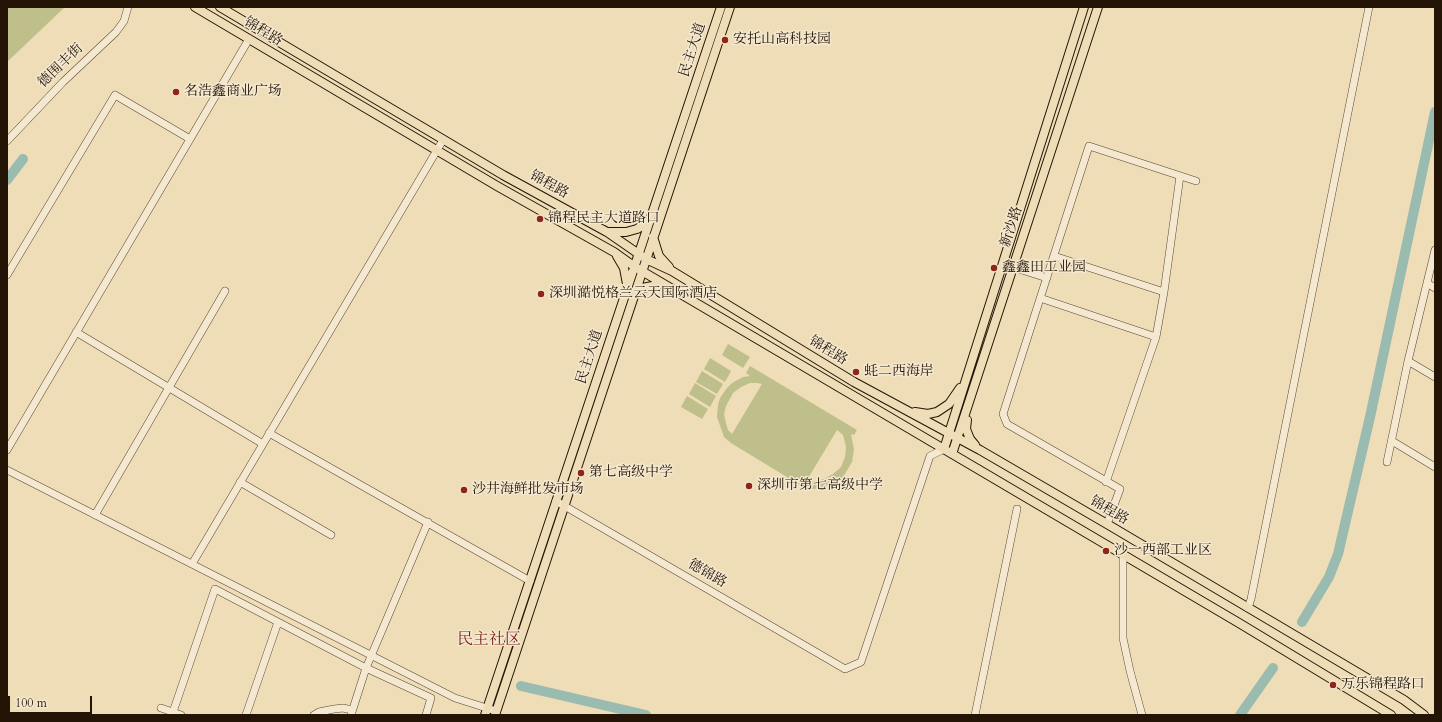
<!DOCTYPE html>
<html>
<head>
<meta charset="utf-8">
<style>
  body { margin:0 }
  #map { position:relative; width:1442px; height:722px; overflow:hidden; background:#eeddb7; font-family:Cardo,serif }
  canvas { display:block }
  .frame { position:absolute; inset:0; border:8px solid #241405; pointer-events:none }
  .scale { position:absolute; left:8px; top:696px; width:84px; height:18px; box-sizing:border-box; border:2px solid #241405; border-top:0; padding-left:5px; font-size:12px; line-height:14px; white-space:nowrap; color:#241405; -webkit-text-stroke:3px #f4e9d0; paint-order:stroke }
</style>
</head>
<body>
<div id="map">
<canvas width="1442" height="722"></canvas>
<div class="frame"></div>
<div class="scale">100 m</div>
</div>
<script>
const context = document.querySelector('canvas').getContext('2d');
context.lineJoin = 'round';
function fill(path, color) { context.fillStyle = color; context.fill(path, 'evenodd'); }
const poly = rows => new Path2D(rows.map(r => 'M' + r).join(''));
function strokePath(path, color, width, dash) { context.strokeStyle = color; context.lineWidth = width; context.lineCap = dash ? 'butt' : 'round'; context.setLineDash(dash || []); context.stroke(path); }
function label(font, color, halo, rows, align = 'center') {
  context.font = font + ' Cardo,"Noto Serif SC",serif'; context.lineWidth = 3; context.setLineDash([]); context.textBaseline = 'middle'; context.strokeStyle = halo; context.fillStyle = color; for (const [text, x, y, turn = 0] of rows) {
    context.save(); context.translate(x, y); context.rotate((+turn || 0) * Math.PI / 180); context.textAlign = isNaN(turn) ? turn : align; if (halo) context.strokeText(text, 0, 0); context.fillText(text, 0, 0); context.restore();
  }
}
fill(poly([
  [7,7,65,7,7,62],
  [728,344,750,357,743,368,722,355],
  [710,358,731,371,725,382,704,369],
  [750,366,857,430,854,435,851,434,854,450,852,462,843,477,833,484,822,488,813,489,805,488,731,443,724,437,717,417,718,405,720,398,727,388,732,383,743,377,750,376,746,373],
  [750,383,757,383,762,384,732,434,728,430,726,423,724,414,726,406,733,393,741,387],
  [837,430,843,435,846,447,845,457,841,467,833,474,824,479,815,481,807,480],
  [702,371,723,384,717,394,696,382],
  [695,383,716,396,710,407,689,394],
  [687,396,708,409,702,419,681,407]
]), '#bebf8a');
strokePath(poly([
  [7,180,23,159],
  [1302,622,1329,577,1338,554,1370,417,1435,112],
  [521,686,646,715],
  [1240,715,1273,668]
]), '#99bbb0', 10);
const minor = poly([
  [7,141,63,82,116,32,124,21,128,7],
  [1054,256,1164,292],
  [1003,264,1047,278],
  [7,275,115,95,190,139],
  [1427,283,1435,288],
  [1040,298,1156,337],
  [76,332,263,444],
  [1408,361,1435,377],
  [269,433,530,581],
  [1392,441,1435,467],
  [7,450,249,39],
  [1387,462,1408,361,1435,250],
  [7,470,455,698,496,711],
  [240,482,331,535],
  [1106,482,1156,337,1164,292,1180,176],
  [556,501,845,669,861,662,930,456,944,449],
  [95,515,225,291],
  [1107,524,1120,489,1007,424,1003,414,1089,146,1196,181],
  [1123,555,1123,638,1130,671,1142,715],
  [192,564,443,140],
  [1248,608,1251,599,1369,7],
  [161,708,181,715],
  [172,715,215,589,366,668,431,698,426,715],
  [246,715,278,622],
  [314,715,319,712,334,709,343,708,352,710],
  [351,715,366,668,428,522],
  [975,715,1017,509]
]);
const major = poly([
  [195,7,497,186,614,252,635,267,1239,623,1391,715],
  [220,7,503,175,607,232,646,259,672,271,854,382,980,450,1107,524,1404,700,1424,715],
  [607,232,626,232,637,229,650,221],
  [653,237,659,256,669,267],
  [617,256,624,268,627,284],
  [634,294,642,288,663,284],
  [915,412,928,414,937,412,949,404,960,388],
  [967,420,966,429,970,439,975,445],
  [944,449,1084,7],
  [952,454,1098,7],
  [485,715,721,7],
  [495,715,730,7]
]);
strokePath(minor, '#564632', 8);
strokePath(major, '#241405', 10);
strokePath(minor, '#f4e9d0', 7);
strokePath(major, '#eeddb7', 8);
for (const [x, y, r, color] of [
  [725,40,4,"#8f2418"],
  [176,92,4,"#8f2418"],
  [540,219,4,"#8f2418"],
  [994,268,4,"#8f2418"],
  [541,294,4,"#8f2418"],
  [856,372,4,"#8f2418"],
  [581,473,4,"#8f2418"],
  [749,486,4,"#8f2418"],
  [464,490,4,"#8f2418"],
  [1106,551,4,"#8f2418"],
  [1333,685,4,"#8f2418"]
]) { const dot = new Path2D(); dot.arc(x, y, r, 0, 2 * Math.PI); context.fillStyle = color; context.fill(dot); strokePath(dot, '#f4e9d0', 1.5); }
label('14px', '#241405', '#f4e9d0', [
  ["锦程路",263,32,31],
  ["民主大道",693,50,-72],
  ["德围丰街",61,66,-44],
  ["锦程路",549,185,29],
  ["新沙路",1012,227,-72],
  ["锦程路",828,351,31],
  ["民主大道",590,357,-72],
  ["锦程路",1109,511,30],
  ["德锦路",707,574,30]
]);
label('14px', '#241405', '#f4e9d0', [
  ["安托山高科技园",733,40],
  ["名浩鑫商业广场",184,92],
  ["锦程民主大道路口",548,219],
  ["鑫鑫田工业园",1002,268],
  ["深圳澔悦格兰云天国际酒店",549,294],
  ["蚝二西海岸",864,372],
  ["第七高级中学",589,473],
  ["深圳市第七高级中学",757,486],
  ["沙井海鲜批发市场",472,490],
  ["沙一西部工业区",1114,551],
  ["万乐锦程路口",1341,685]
], 'left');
label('16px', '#7a1f14', '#f4e9d0', [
  ["民主社区",489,640]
]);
</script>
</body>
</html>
